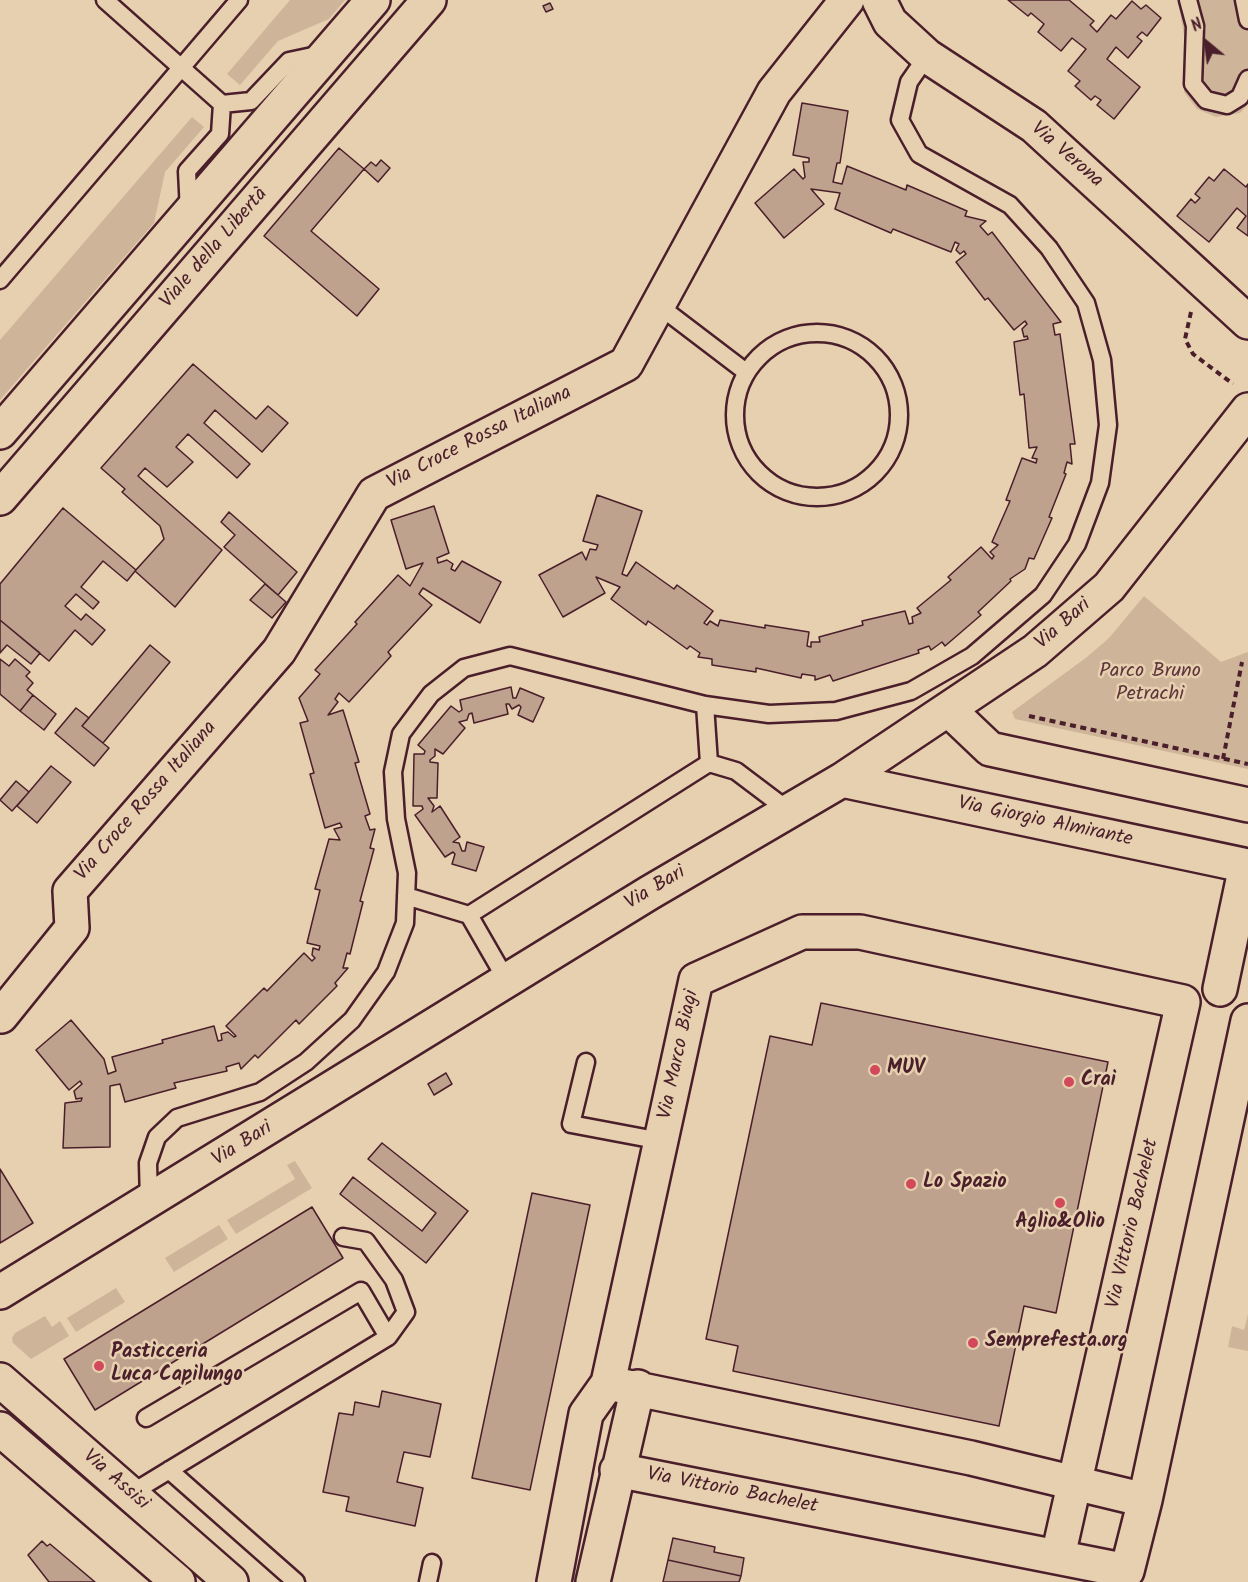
<!DOCTYPE html>
<html>
<head>
<meta charset="utf-8">
<style>
  body { margin:0 }
  #map { position:relative; width:1248px; height:1582px; overflow:hidden; background:#e7d0af; font-family:Kalam,sans-serif }
  canvas { display:block }
  .north { position:absolute; left:1176px; top:12px; width:60px; height:60px; -webkit-text-stroke:4px #e7d0af; paint-order:stroke; rotate:331deg; font-size:16px; font-weight:700; line-height:24px; text-align:center; color:#4a1f2b }
  .north::after { content:''; display:block; margin:auto; width:21px; height:27px; background:#4a1f2b; clip-path:polygon(50% 0,100% 100%,50% 72%,0 100%) }
</style>
</head>
<body>
<div id="map">
<canvas width="1248" height="1582"></canvas>
<div class="north">N</div>
</div>
<script>
const context = document.querySelector('canvas').getContext('2d');
context.lineJoin = 'round';
function fill(path, color) { context.fillStyle = color; context.fill(path, 'evenodd'); }
const poly = rows => new Path2D(rows.map(r => 'M' + r).join(''));
function strokePath(path, color, width, dash) { context.strokeStyle = color; context.lineWidth = width; context.lineCap = dash ? 'butt' : 'round'; context.setLineDash(dash || []); context.stroke(path); }
function label(font, color, halo, rows, align = 'center') {
  context.font = font + ' Kalam,sans-serif'; context.lineWidth = 5; context.setLineDash([]); context.textBaseline = 'middle'; context.strokeStyle = halo; context.fillStyle = color; for (const [text, x, y, turn = 0] of rows) {
    context.save(); context.translate(x, y); context.rotate((+turn || 0) * Math.PI / 180); context.textAlign = isNaN(turn) ? turn : align; if (halo) context.strokeText(text, 0, 0); context.fillText(text, 0, 0); context.restore();
  }
}
fill(poly([
  [290,0,345,0,329,19,278,41,240,85,227,74],
  [1178,0,1248,0,1248,104,1240,113,1216,117,1197,109,1184,92,1185,41],
  [192,117,204,127,165,172,154,223,0,400,0,340],
  [1144,596,1221,662,1248,652,1248,769,1015,719,1012,712,1087,657,1109,638],
  [295,1161,312,1188,236,1234,227,1220,295,1179,287,1165],
  [219,1225,228,1239,174,1272,165,1258],
  [116,1288,125,1302,76,1332,67,1318],
  [1248,1314,1248,1351,1228,1347,1232,1326,1244,1330],
  [45,1316,52,1327,60,1321,69,1336,31,1359,13,1343,12,1338,15,1333]
]), '#ceb499');
const building = poly([
  [1008,0,1069,0,1094,21,1090,25,1097,32,1111,15,1116,19,1132,1,1141,9,1146,5,1161,18,1147,36,1142,32,1137,37,1142,41,1128,58,1116,47,1107,59,1140,87,1114,119,1097,105,1101,100,1095,96,1091,100,1075,86,1080,81,1068,71,1086,49,1072,38,1061,51,1038,32,1044,24,1031,13,1028,16,1008,0],
  [550,3,553,9,546,12,543,6,550,3],
  [802,103,848,111,840,163,837,163,833,182,842,184,847,166,906,190,907,185,967,211,965,216,986,221,980,226,988,235,992,232,1061,322,1053,324,1055,335,1060,334,1075,444,1070,444,1072,464,1067,462,1064,473,1066,474,1049,517,1052,518,1034,559,1029,558,1025,569,1010,579,1011,581,978,612,981,615,945,646,942,642,931,650,929,646,918,650,919,653,833,681,830,675,815,680,815,676,802,674,801,678,756,668,756,672,712,665,712,659,698,657,700,653,690,646,687,649,648,621,646,625,611,599,620,587,596,577,605,593,563,617,539,575,582,552,586,560,590,549,596,550,598,545,583,541,597,495,642,511,622,574,627,576,636,562,674,589,677,585,713,611,704,623,707,625,710,621,718,626,720,620,765,628,765,625,809,632,807,646,811,647,811,642,820,642,819,637,863,625,862,621,905,611,909,624,913,623,912,617,921,613,917,608,951,580,948,577,981,547,992,559,994,556,990,552,998,545,992,542,1010,501,1006,500,1022,458,1036,463,1037,459,1032,458,1037,447,1029,448,1024,394,1020,395,1014,342,1028,339,1027,336,1024,337,1022,329,1027,324,1025,321,1014,330,988,298,985,300,956,262,966,254,964,251,960,254,956,250,959,244,955,242,951,252,893,229,891,233,835,209,840,193,811,189,824,204,784,238,755,203,794,169,803,179,805,177,803,162,809,162,809,158,793,155,802,103],
  [339,148,364,169,311,231,379,289,357,316,264,236,339,148],
  [381,160,390,168,378,182,364,169,371,162,376,166,381,160],
  [1224,169,1246,187,1248,184,1248,236,1237,228,1246,216,1237,208,1209,242,1177,216,1191,199,1195,203,1200,198,1195,194,1209,177,1214,181,1224,169],
  [193,364,256,419,268,406,288,423,262,452,215,410,204,423,250,464,237,478,188,434,176,447,193,462,167,487,145,468,138,476,222,550,175,607,135,571,164,539,160,526,122,492,125,489,101,468,193,364],
  [434,506,449,553,437,558,438,563,447,560,453,564,451,569,455,571,462,561,501,582,480,623,423,588,419,594,432,605,388,652,391,656,349,702,339,693,335,699,338,702,328,715,343,710,359,762,355,763,370,814,365,816,370,830,375,829,370,848,374,849,360,901,363,902,350,954,347,953,343,968,348,968,335,983,337,986,299,1024,296,1020,258,1058,255,1055,241,1069,239,1063,226,1067,227,1071,174,1083,176,1088,125,1102,120,1084,110,1086,110,1147,63,1148,65,1103,81,1101,82,1098,76,1099,74,1091,82,1084,80,1081,69,1090,36,1050,71,1020,104,1059,108,1074,116,1071,112,1057,163,1043,162,1040,214,1026,218,1041,222,1040,221,1034,228,1032,234,1037,236,1036,226,1026,264,988,267,991,304,953,312,961,315,958,312,955,313,948,319,950,320,946,307,943,320,890,315,889,329,839,340,840,334,829,342,827,340,823,325,828,310,774,314,773,300,723,308,721,299,698,320,674,315,670,357,624,355,622,398,575,410,586,423,563,406,569,391,520,434,506],
  [63,508,136,570,127,581,103,561,81,587,99,602,93,609,76,594,65,606,81,620,86,614,105,630,92,645,75,630,49,661,0,620,0,584,63,508],
  [229,512,297,572,278,595,224,547,235,535,221,522,229,512],
  [265,584,286,602,272,618,250,600,265,584],
  [0,620,40,653,31,664,7,645,0,653,0,620],
  [150,645,170,662,103,743,82,726,150,645],
  [0,659,9,666,15,659,30,672,26,676,33,683,27,690,33,695,20,711,0,694,0,659],
  [511,687,513,698,516,698,520,688,544,698,533,722,518,715,521,707,519,705,512,709,509,704,506,704,508,714,474,723,472,713,469,714,467,720,459,722,465,728,443,754,435,749,435,756,430,760,430,762,438,763,437,798,428,798,434,806,432,812,440,806,460,837,453,842,459,843,462,851,465,851,467,842,484,847,476,871,452,864,455,854,453,852,445,857,415,815,423,809,422,806,413,806,414,754,424,754,425,751,418,745,451,706,459,712,462,710,460,700,511,687],
  [33,695,56,714,44,730,20,711,33,695],
  [76,708,89,718,82,726,109,748,94,766,55,733,76,708],
  [51,766,71,782,37,823,17,806,51,766],
  [16,781,29,792,12,811,0,800,16,781],
  [821,1003,1108,1062,1056,1313,1024,1306,999,1426,733,1371,738,1346,706,1339,770,1036,812,1045,821,1003],
  [446,1073,452,1084,434,1095,428,1084,446,1073],
  [382,1143,468,1211,426,1263,340,1194,353,1177,422,1231,436,1213,368,1159,382,1143],
  [0,1169,33,1223,0,1243,0,1169],
  [532,1193,590,1205,530,1490,472,1478,532,1193],
  [312,1207,343,1258,95,1410,64,1359,312,1207],
  [382,1391,441,1404,430,1457,404,1452,397,1482,423,1488,415,1526,346,1511,349,1497,323,1492,339,1413,353,1415,355,1402,379,1407,382,1391],
  [673,1538,715,1547,714,1552,744,1558,741,1576,668,1560,673,1538],
  [42,1541,47,1546,50,1544,95,1582,49,1582,28,1555,42,1541],
  [668,1560,741,1576,739,1582,663,1582,668,1560]
]);
fill(building, '#bea28d');
strokePath(building, '#4a1f2b', 1.5);
const lane = poly([
  [105,0,222,104,251,101,289,61,322,54],
  [1188,0,1195,26,1193,84,1206,100,1227,105,1240,97,1248,79],
  [1244,0,1248,20],
  [189,211,187,171,220,134,222,104],
  [0,280,239,0],
  [658,305,746,372],
  '735 415a82 82 0 1 1 164 0a82 82 0 1 1-164 0Z',
  [709,763,736,771,789,811],
  [406,896,469,915,709,763,705,705],
  [469,915,507,981],
  [586,1062,571,1124,661,1141],
  [149,1202,148,1163,157,1137,177,1118,260,1092,306,1062,352,1020,386,972,405,923,407,873,396,819,393,772,401,734,431,694,464,668,510,656,705,705,769,714,836,711,911,691,972,656,1043,595,1077,544,1100,483,1108,425,1102,360,1086,303,1049,248,1010,205,919,154,900,120,909,82,927,56],
  [343,1237,366,1241,394,1280,406,1312,388,1337],
  [169,1470,296,1582],
  [130,1494,388,1337,361,1291,146,1418],
  [428,1582,432,1563]
]);
const street = poly([
  [879,0,890,22,927,56,1034,126,1248,322],
  [949,710,990,749,1248,805],
  [842,780,1248,866],
  [1220,989,1246,866],
  [1,1016,72,928,70,891,279,651,374,494,626,364,774,92,847,0],
  [0,1292,649,893,842,780,1035,651,1109,587,1248,410],
  [0,1380,231,1582],
  [608,1383,971,1458,1145,1500],
  [0,1429,178,1582],
  [617,1470,1127,1571,1145,1500,1248,1021],
  [1058,1556,1183,1002],
  [554,1582,586,1414,608,1383,696,980,802,932,860,932,1183,1002],
  [593,1582,638,1387]
]);
const secondary = poly([
  [0,432,373,0],
  [0,498,429,0]
]);
strokePath(lane, '#4a1f2b', 21);
strokePath(street, '#4a1f2b', 38);
strokePath(secondary, '#4a1f2b', 38);
strokePath(poly([
  [1191,312,1185,339,1193,354,1233,384],
  [1029,716,1248,764],
  [1223,759,1242,662]
]), '#4a1f2b', 4, [6, 4.5]);
strokePath(lane, '#e7d0af', 16);
strokePath(street, '#e7d0af', 33);
strokePath(secondary, '#e7d0af', 33);
for (const [x, y, r, color] of [
  [875,1070,6,"#d1495b"],
  [1069,1082,6,"#d1495b"],
  [911,1184,6,"#d1495b"],
  [1060,1203,6,"#d1495b"],
  [973,1343,6,"#d1495b"],
  [99,1366,6,"#d1495b"]
]) { const dot = new Path2D(); dot.arc(x, y, r, 0, 2 * Math.PI); context.fillStyle = color; context.fill(dot); strokePath(dot, '#e7d0af', 2); }
label('20px', '#4a1f2b', '#e7d0af', [
  ["Via Verona",1066,156,41],
  ["Viale della Libertà",215,249,-49],
  ["Via Croce Rossa Italiana",480,439,-27],
  ["Via Bari",1064,625,-41],
  ["Via Croce Rossa Italiana",147,802,-49],
  ["Via Giorgio Almirante",1045,823,12],
  ["Via Bari",656,889,-31],
  ["Via Marco Biagi",680,1055,-78],
  ["Via Bari",243,1145,-32],
  ["Via Vittorio Bachelet",1134,1224,-77],
  ["Via Assisi",115,1481,41],
  ["Via Vittorio Bachelet",732,1492,11]
]);
label('20px', '#5e353c', '#e7d0af', [
  ["Parco Bruno",1150,673],
  ["Petrachi",1150,696]
]);
label('bold 20px', '#4a1f2b', '#e7d0af', [
  ["MUV",887,1070],
  ["Crai",1081,1082],
  ["Lo Spazio",923,1184],
  ["Aglio&Olio",1060,1224,"center"],
  ["Semprefesta.org",985,1343],
  ["Pasticceria",111,1354],
  ["Luca Capilungo",111,1377]
], 'left');
</script>
</body>
</html>
